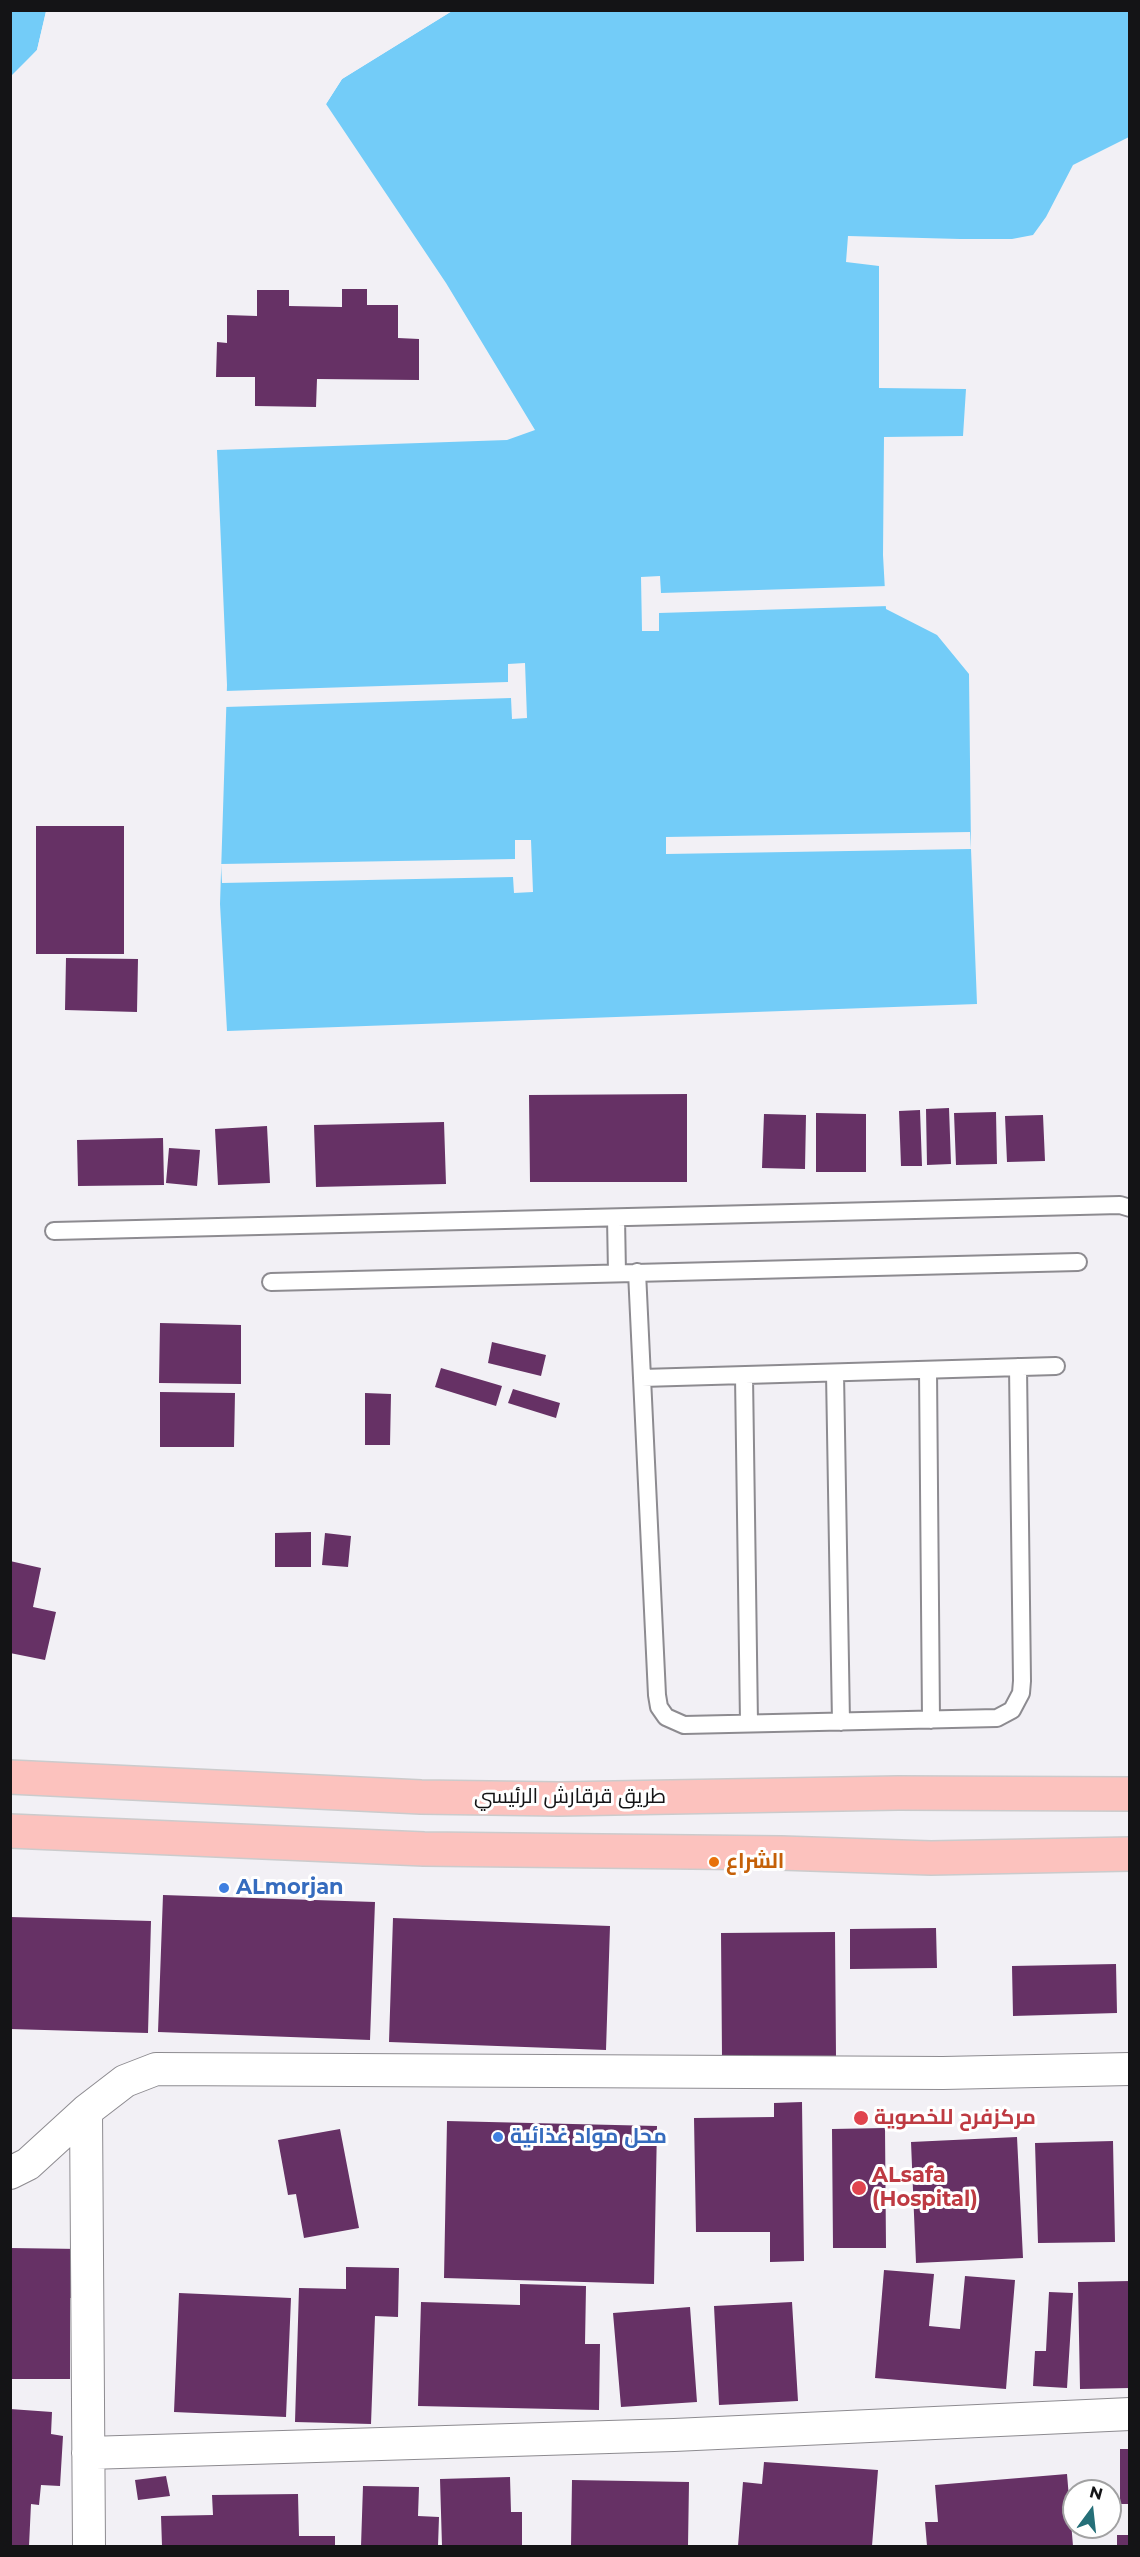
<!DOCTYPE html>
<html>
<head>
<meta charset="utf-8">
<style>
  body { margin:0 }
  #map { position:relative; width:1140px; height:2557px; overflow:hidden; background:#f2f0f5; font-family:Montserrat,sans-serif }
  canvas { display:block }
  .frame { position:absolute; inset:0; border:12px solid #141416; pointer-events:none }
  .north { position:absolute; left:1062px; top:2479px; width:60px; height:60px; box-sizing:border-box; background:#fff; border:2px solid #a1a1a2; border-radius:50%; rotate:15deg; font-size:16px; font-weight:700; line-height:24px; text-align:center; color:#141416 }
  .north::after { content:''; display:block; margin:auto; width:21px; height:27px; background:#256f78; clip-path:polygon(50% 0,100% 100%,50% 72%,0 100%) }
</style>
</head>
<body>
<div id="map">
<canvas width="1140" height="2557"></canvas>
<div class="frame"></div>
<div class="north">N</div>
</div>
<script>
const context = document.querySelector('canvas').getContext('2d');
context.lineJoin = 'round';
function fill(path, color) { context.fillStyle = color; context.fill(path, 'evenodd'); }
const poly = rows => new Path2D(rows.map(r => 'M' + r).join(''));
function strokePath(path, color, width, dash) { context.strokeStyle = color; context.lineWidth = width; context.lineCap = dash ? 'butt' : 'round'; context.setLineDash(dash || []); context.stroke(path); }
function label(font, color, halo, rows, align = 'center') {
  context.font = font + ' Montserrat,Cairo,sans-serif'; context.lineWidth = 6; context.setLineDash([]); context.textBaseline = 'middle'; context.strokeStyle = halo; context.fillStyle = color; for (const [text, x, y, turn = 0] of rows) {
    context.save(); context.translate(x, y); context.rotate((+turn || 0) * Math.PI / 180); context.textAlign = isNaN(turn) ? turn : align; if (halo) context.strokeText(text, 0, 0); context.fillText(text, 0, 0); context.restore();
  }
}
fill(poly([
  [11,11,46,12,37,50,11,76],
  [452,11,1129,11,1129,137,1073,165,1046,217,1033,235,1012,239,960,239,848,236,846,262,879,266,879,388,966,389,963,436,884,437,883,555,886,609,937,635,969,674,971,849,977,1004,227,1031,220,904,227,685,217,450,507,440,535,430,446,283,326,104,342,79]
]), '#73ccf8');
fill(poly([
  [49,10,40,51,16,77,10,79,37,50,46,11],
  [446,10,452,11,342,79,326,104,323,104,340,77],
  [660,576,661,593,888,586,889,606,659,613,659,631,642,631,641,577],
  [525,663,527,718,512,719,511,698,225,707,225,691,508,682,508,664],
  [970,832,971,849,666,854,666,837],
  [515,840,531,840,533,892,514,893,513,877,222,883,221,864,515,859]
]), '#f2f0f5');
fill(poly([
  [342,289,367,289,367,305,398,305,398,338,419,339,419,380,317,379,316,407,255,406,255,377,216,377,217,342,227,343,227,315,257,316,257,290,289,290,289,306,342,307],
  [36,826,124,826,124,954,36,954],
  [66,958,138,959,137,1012,65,1010],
  [687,1094,687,1182,530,1182,529,1095],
  [949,1108,951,1164,927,1165,926,1109],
  [920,1110,922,1166,901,1166,899,1111],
  [996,1112,997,1164,956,1165,954,1113],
  [816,1113,866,1114,866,1172,816,1172],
  [764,1114,806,1115,805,1169,762,1168],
  [1043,1115,1045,1161,1007,1162,1005,1116],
  [444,1122,446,1184,316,1187,314,1125],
  [267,1126,270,1183,218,1185,215,1129],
  [163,1138,164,1185,78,1186,77,1140],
  [169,1148,200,1150,197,1186,166,1183],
  [160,1323,241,1325,241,1384,159,1383],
  [492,1342,546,1355,541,1376,488,1363],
  [441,1368,502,1386,496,1406,435,1387],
  [513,1389,560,1403,556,1418,508,1403],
  [160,1392,235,1393,234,1447,160,1447],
  [365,1393,391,1394,390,1445,365,1445],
  [311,1532,311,1567,275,1567,275,1533],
  [325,1533,351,1536,348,1567,322,1565],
  [10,1561,41,1568,33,1607,56,1612,45,1660,10,1653],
  [163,1895,375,1902,370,2040,158,2032],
  [10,1917,151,1921,148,2033,10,2029],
  [393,1918,610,1926,606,2050,389,2042],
  [936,1928,937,1968,850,1969,850,1929],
  [835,1932,836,2057,722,2057,721,1933],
  [1116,1964,1117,2013,1013,2016,1012,1966],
  [802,2102,804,2261,770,2262,770,2232,696,2232,694,2118,774,2117,774,2103],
  [447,2121,657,2126,654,2284,444,2278],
  [885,2128,886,2248,833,2248,832,2129],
  [340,2129,359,2228,304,2238,296,2194,288,2195,278,2140],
  [1017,2137,1023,2258,916,2263,911,2142],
  [1113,2141,1115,2242,1038,2243,1035,2143],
  [10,2248,81,2249,81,2298,70,2298,70,2379,10,2379],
  [346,2267,399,2268,398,2317,375,2316,371,2424,295,2422,299,2288,346,2289],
  [884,2270,934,2274,929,2326,960,2329,965,2276,1015,2280,1006,2389,875,2378],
  [1130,2281,1130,2388,1080,2389,1078,2282],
  [520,2284,586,2286,585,2344,600,2344,599,2410,418,2406,421,2302,520,2305],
  [1049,2292,1073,2293,1067,2388,1033,2386,1035,2351,1046,2351],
  [179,2293,291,2298,286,2417,174,2412],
  [792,2302,798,2401,719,2405,714,2306],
  [690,2307,697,2402,621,2407,613,2313],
  [10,2409,52,2412,51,2434,63,2436,60,2486,41,2485,39,2505,31,2504,29,2546,10,2546],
  [1120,2449,1130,2449,1130,2504,1120,2504],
  [764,2462,878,2470,872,2546,738,2546,743,2482,762,2484],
  [1067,2474,1073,2546,927,2546,925,2522,938,2522,935,2485],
  [166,2476,170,2496,138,2500,135,2480],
  [510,2477,511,2512,522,2512,522,2546,442,2546,440,2479],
  [572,2480,689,2482,688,2546,571,2546],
  [363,2486,419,2487,418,2516,439,2517,438,2546,361,2546],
  [298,2494,299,2536,335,2536,335,2546,162,2546,161,2516,213,2515,212,2495],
  [1117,2535,1130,2535,1130,2546,1117,2546]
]), '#663165');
const lane = poly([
  [616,1218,617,1273],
  [54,1231,1120,1205,1130,1208],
  [637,1272,657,1695,659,1707,666,1717,684,1725,997,1718,1012,1710,1021,1693,1022,1681,1018,1367],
  [271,1282,1078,1262],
  [928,1370,931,1720],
  [835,1373,841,1722],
  [744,1376,749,1723],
  [642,1378,1056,1366]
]);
const street = poly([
  [86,2111,89,2546],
  [10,2173,28,2164,86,2111,125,2081,156,2069,943,2073,1130,2069],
  [88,2453,674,2435,1130,2414]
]);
const primary = poly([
  [10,1777,421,1797,558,1799,898,1793,1130,1794],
  [10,1831,424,1849,781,1853,931,1858,1130,1854]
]);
strokePath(lane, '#8d8b90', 20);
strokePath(street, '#8d8b90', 34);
strokePath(primary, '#cbcbcc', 36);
strokePath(lane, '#fff', 16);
strokePath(street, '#fff', 32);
strokePath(primary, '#fcc2be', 33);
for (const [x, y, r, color] of [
  [714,1862,6,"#e8710a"],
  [224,1888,6,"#3f7fe0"],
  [861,2118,8,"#e0444e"],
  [498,2137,6,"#3f7fe0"],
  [859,2188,8,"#e0444e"]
]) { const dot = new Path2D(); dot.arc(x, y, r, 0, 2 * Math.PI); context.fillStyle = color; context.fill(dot); strokePath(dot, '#fff', 2); }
label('21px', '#141416', '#fff', [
  ["طريق قرقارش الرئيسي",570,1797]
]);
label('bold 21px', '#c56008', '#fff', [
  ["الشراع",726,1862]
], 'left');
label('bold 21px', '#366cbe', '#fff', [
  ["ALmorjan",236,1888],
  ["محل مواد غذائية",510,2137]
], 'left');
label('bold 21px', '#be3a42', '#fff', [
  ["مركزفرح للخصوية",874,2118],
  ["ALsafa",872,2176],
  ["(Hospital)",872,2200]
], 'left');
</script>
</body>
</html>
